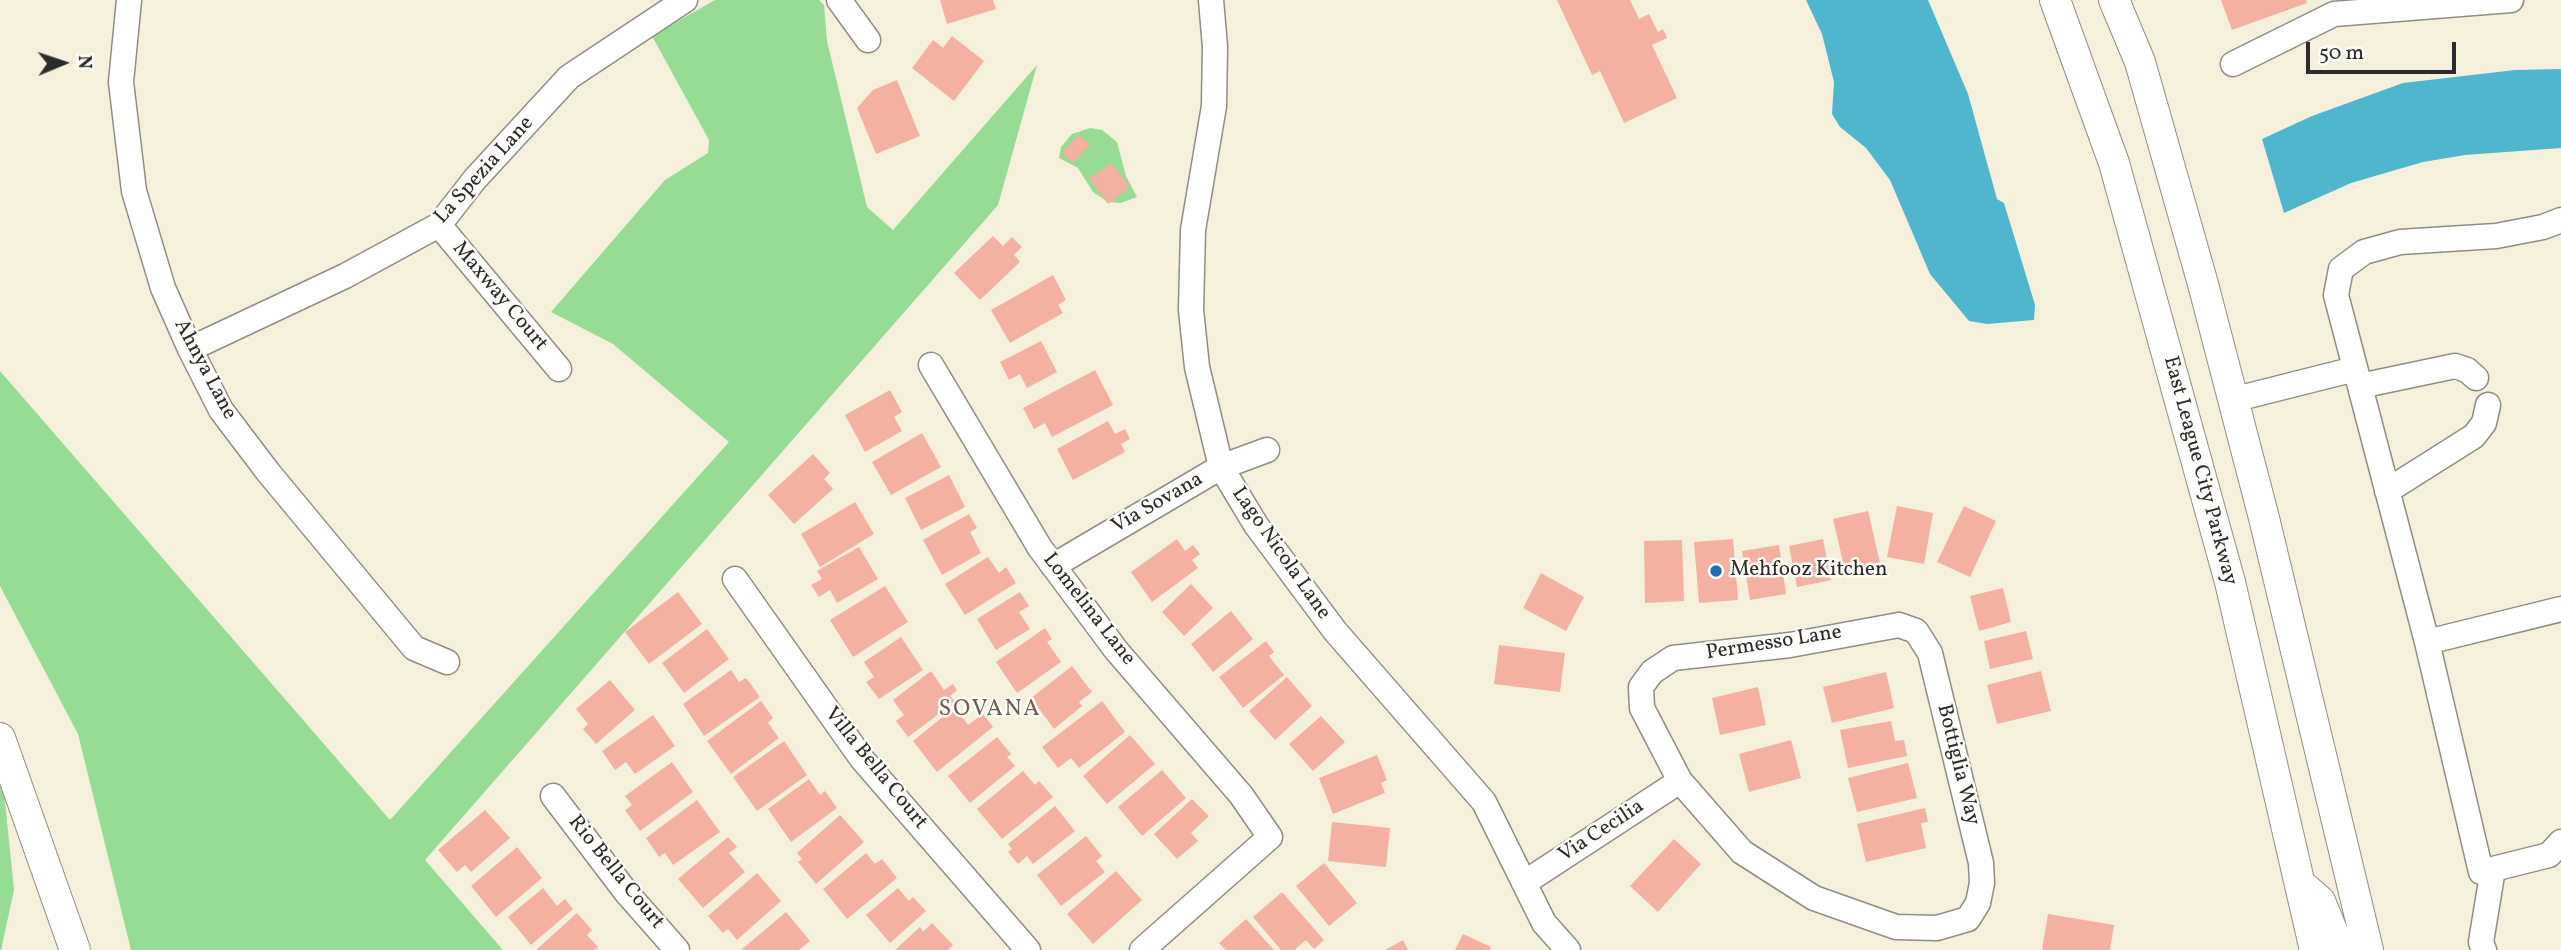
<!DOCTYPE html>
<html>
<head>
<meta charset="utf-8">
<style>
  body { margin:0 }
  #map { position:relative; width:2561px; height:950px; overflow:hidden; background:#f4f0dc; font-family:Vollkorn,serif }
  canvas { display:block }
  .north { position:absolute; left:28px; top:28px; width:70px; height:70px; -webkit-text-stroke:5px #fdfcf7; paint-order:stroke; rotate:88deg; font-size:19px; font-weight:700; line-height:28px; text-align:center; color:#2b2b2b }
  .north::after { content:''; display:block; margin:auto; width:24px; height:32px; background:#2b2b2b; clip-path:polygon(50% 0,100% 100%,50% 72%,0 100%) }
  .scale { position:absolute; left:2306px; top:42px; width:150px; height:32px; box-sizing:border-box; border:4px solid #2b2b2b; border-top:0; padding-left:9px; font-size:21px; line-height:24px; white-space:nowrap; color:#2b2b2b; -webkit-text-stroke:5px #fdfcf7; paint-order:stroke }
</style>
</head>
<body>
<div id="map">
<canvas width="2561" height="950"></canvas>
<div class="north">N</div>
<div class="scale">50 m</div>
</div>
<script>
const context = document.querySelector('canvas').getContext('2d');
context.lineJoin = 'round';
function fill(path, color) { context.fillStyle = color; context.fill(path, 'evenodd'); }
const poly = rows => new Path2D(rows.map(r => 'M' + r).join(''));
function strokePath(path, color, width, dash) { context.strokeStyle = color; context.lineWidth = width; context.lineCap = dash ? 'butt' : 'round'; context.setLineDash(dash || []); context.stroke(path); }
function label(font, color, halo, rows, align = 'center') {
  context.font = font + ' Vollkorn,serif'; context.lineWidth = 5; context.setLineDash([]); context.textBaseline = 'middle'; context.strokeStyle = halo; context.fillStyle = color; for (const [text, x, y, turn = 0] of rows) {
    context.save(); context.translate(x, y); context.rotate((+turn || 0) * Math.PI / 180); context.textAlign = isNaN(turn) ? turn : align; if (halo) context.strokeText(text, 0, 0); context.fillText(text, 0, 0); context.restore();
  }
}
fill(poly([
  [715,0,819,0,824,5,827,41,867,207,893,230,1037,65,998,205,425,860,503,950,131,950,78,734,0,586,0,371,390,820,729,442,613,344,551,312,665,180,708,153,709,140,652,36],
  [1090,128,1102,130,1117,142,1126,176,1137,197,1121,203,1108,202,1093,192,1078,168,1059,158,1061,147,1072,134],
  [0,753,14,890,1,950,0,950]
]), '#97dc95');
fill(poly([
  [1806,0,1928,0,1968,94,1997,199,2004,203,2035,305,2034,320,1987,324,1969,321,1930,274,1890,180,1866,148,1840,127,1832,114,1834,82,1822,34],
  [2561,69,2561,148,2465,155,2423,162,2351,183,2284,213,2262,139,2312,116,2403,83,2515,70]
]), '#50b6ce');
fill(poly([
  [940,0,993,0,996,9,947,24],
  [1557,0,1630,0,1639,19,1649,14,1658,32,1663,29,1667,38,1652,45,1677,98,1624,123,1600,71,1592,75],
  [2221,0,2306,0,2307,3,2232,30],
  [952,36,984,61,954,101,912,68,933,40,943,48],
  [897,80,920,136,876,154,857,108,873,90],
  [1078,135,1090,144,1074,163,1062,153],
  [1112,163,1130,187,1108,204,1089,178],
  [993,236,1003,246,1012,237,1022,247,1014,255,1020,262,980,300,954,273],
  [1053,275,1066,300,1058,305,1063,313,1010,343,991,310],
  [1041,341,1057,372,1027,388,1020,374,1009,380,1000,362],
  [1095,370,1113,405,1052,437,1045,423,1034,429,1023,408],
  [890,390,902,412,894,417,902,431,865,452,845,415],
  [1108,421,1115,434,1125,429,1130,439,1121,444,1125,452,1073,480,1057,449],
  [922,433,941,467,891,495,872,462],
  [813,454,830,473,824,479,833,489,794,524,768,495],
  [949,475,965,507,921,530,905,498],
  [855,502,874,534,820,567,801,534],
  [1897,506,1933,513,1924,564,1887,557],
  [1964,506,1996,521,1970,577,1937,562],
  [1868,511,1881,567,1846,575,1833,519],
  [969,514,977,528,970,532,981,553,942,575,923,540],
  [1177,539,1185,551,1193,545,1200,554,1192,560,1198,568,1152,602,1131,572],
  [1733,539,1738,600,1699,603,1694,542],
  [1823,539,1831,580,1797,587,1789,546],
  [1682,540,1684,601,1645,603,1644,541],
  [1779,545,1786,594,1750,600,1742,551],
  [859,547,878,579,837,603,830,590,819,597,811,585,822,579,817,571],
  [988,557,999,573,1006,567,1016,583,965,615,945,584],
  [1541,573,1584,597,1566,631,1523,608],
  [1191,584,1213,608,1184,636,1162,612],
  [885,586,908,622,853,657,830,620],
  [2003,588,2011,622,1979,631,1970,596],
  [678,592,702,624,649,664,625,632],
  [1020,592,1029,606,1019,612,1030,629,996,650,977,619],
  [1231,611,1253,639,1213,672,1191,644],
  [1045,628,1052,639,1047,642,1061,662,1017,693,996,662],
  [707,629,729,659,684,693,662,663],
  [2026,631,2033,659,1990,669,1984,641],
  [901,637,923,670,879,699,866,682,874,677,864,662],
  [1266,641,1274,652,1269,656,1284,675,1243,708,1219,677],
  [1499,645,1565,653,1560,692,1494,684],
  [1072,666,1092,692,1079,702,1082,706,1054,729,1031,698],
  [731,670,739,682,746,678,760,697,704,736,683,704],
  [931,671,944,690,953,684,957,690,950,696,955,702,908,737,896,721,904,715,893,700],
  [2041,671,2051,711,1997,724,1987,685],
  [1886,672,1894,708,1832,723,1823,687],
  [1287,677,1312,706,1275,740,1249,711],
  [610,680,635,710,596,744,583,729,588,724,576,709],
  [1758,687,1766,725,1720,735,1712,698],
  [761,701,773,718,768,723,779,738,731,774,707,741],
  [1102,701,1125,732,1079,768,1071,758,1058,768,1042,747],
  [955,707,968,725,983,714,993,727,937,772,913,741],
  [653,715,675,746,635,774,626,762,615,770,602,751],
  [1321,716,1345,742,1313,771,1289,744],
  [1891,721,1895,741,1904,740,1907,756,1848,768,1840,730],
  [1130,735,1155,764,1107,804,1083,776],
  [997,737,1011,754,1007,757,1015,766,970,803,948,776],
  [1791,740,1801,778,1749,792,1739,754],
  [784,741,807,775,757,811,733,777],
  [1377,755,1387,780,1381,783,1385,793,1333,814,1319,778],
  [672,762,693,792,640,831,625,810,632,805,625,796],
  [1908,763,1917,798,1857,812,1848,778],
  [1162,770,1186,798,1142,836,1118,807],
  [1023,771,1035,785,1039,781,1053,797,1002,839,977,809],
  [809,779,820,795,825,791,837,808,791,842,768,809],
  [1192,799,1209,816,1191,833,1198,841,1177,859,1154,834],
  [697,800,720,832,673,865,665,853,659,857,646,838],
  [1055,806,1075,831,1033,864,1027,856,1018,864,1008,852,1012,849,1008,844],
  [1925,808,1928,822,1921,823,1926,848,1866,862,1857,824],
  [485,810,510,838,471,872,465,865,457,872,438,850],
  [840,815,864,842,816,884,798,862,802,859,797,853],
  [1332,822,1390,828,1386,867,1328,861],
  [1086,836,1102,856,1096,861,1105,872,1061,906,1037,875],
  [728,837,737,847,729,853,745,872,703,908,678,879],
  [1674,839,1701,864,1658,912,1630,886],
  [517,847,542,878,496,917,471,886],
  [866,853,875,864,882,859,897,878,847,919,823,889],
  [1324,863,1357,903,1329,926,1296,886],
  [1116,871,1142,900,1093,944,1067,914],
  [757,873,781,901,737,940,728,929,723,933,708,916],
  [543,888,557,906,565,899,573,909,531,945,508,917],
  [898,888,909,901,913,897,926,911,890,943,866,915],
  [1282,892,1324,940,1314,949,1306,940,1294,950,1281,950,1253,917],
  [786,912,810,941,799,950,741,950],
  [577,913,592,930,587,935,598,947,595,950,536,950],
  [2048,914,2114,925,2110,950,2042,950],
  [1246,919,1274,950,1226,950,1219,943],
  [932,923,953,945,948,950,895,950,920,927,923,932],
  [1463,934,1491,947,1490,950,1455,950],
  [1403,940,1408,950,1385,950]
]), '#f4b0a1');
const minor = poly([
  [129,0,121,82,134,191,163,288,190,349,221,410,268,472,414,648,447,662],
  [839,0,868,40],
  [1211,0,1215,47,1214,106,1193,230,1191,310,1197,367,1221,467,1256,525,1335,631,1484,802,1544,923,1568,950],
  [2233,64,2334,14,2511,0],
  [2561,220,2543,227,2496,236,2400,242,2364,252,2341,269,2336,295,2427,642,2481,872,2549,855,2561,842],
  [439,225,559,369],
  [190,349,345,276,439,225,475,179,569,77,685,0],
  [931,365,1040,548,1116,650,1241,795,1270,837,1142,950],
  [2360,386,2455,366,2467,370,2476,378],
  [2232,400,2355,369],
  [2387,491,2474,436,2484,423,2488,405],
  [1053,566,1221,467,1267,450],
  [735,579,862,759,1028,950],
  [1899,625,1916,631,1930,653,1981,863,1982,883,1978,903,1968,919,1937,928,1896,927,1814,898,1742,852,1680,781,1642,708,1641,687,1652,672,1673,658,1790,645,1899,625],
  [2427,642,2561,609],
  [553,796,626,892,677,950],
  [1524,883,1680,781],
  [2484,950,2481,942,2493,869]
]);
const major = poly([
  [2055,0,2114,163,2230,582,2315,950],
  [2114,0,2140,62,2203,284,2264,518,2368,950],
  [0,738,75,950],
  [2305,888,2320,901,2340,950]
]);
strokePath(minor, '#908e84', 27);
strokePath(major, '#908e84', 32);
strokePath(minor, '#fff', 24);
strokePath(major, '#fff', 30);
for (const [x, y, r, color] of [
  [1716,571,7,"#1f6fb2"]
]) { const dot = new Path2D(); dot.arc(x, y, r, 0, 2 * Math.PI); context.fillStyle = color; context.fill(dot); strokePath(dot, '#fdfcf7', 2.5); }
label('21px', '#2b2b2b', '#fdfcf7', [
  ["La Spezia Lane",485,171,-48],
  ["Maxway Court",499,297,50],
  ["Ahnya Lane",204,370,62],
  ["East League City Parkway",2199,471,75],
  ["Via Sovana",1158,504,-30],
  ["Lago Nicola Lane",1280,554,55],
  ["Lomelina Lane",1088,610,52],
  ["Permesso Lane",1774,644,-9],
  ["Bottiglia Way",1957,765,76],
  ["Villa Bella Court",875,769,51],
  ["Via Cecilia",1602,832,-33],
  ["Rio Bella Court",615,873,51]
]);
label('21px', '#2b2b2b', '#fdfcf7', [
  ["Mehfooz Kitchen",1730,571]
], 'left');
context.letterSpacing = '2px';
label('23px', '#715a54', '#fdfcf7', [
  ["SOVANA",990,711]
]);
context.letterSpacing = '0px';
</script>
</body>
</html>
